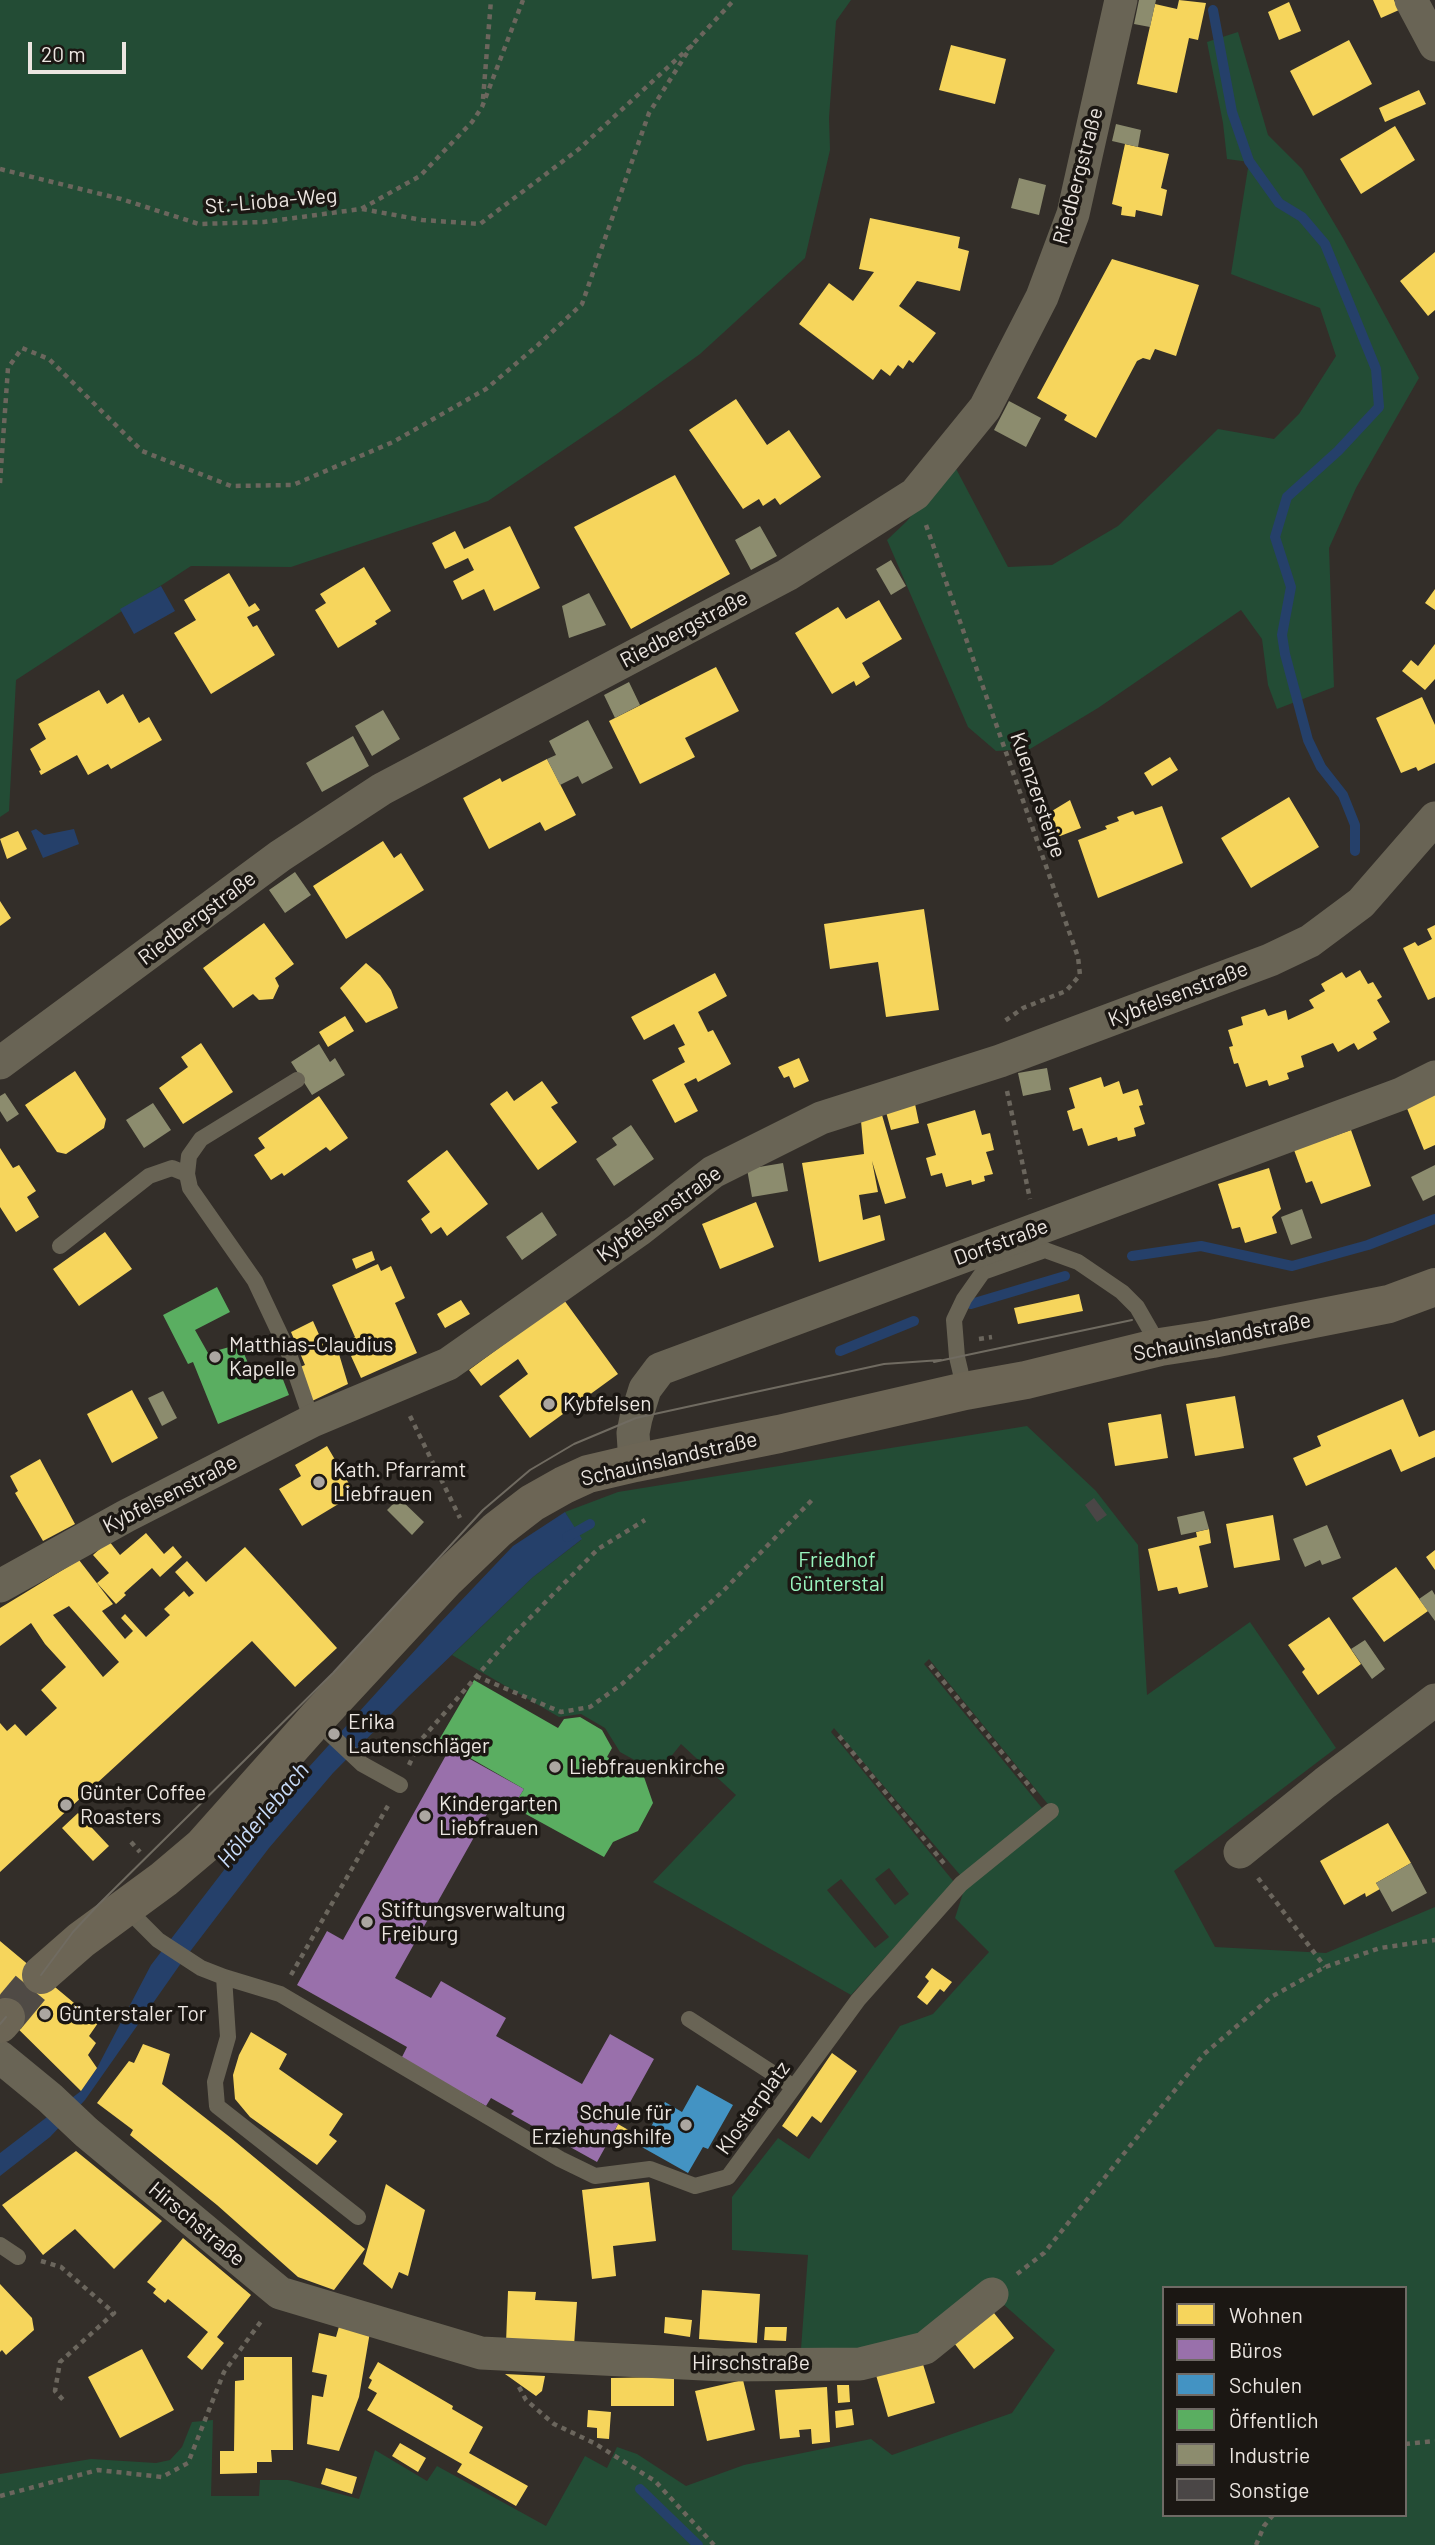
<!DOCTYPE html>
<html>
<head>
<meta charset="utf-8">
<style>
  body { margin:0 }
  #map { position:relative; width:1435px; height:2545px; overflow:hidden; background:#332e29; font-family:Barlow,sans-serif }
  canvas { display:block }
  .legend { position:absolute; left:1162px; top:2286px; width:245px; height:231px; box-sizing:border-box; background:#1b1713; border:2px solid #6f6a65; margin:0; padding:9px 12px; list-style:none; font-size:21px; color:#ece6e1 }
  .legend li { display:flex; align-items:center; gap:14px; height:35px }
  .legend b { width:35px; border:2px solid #6f6a65 }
  .scale { position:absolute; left:28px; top:42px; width:98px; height:32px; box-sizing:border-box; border:4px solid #ece6e1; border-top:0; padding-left:9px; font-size:21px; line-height:24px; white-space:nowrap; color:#ece6e1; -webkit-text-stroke:5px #1b1713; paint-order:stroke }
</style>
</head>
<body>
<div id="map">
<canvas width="1435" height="2545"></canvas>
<ul class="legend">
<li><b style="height:19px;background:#f6d55c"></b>Wohnen</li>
<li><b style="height:19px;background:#9970ab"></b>Büros</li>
<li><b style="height:19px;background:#4393c3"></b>Schulen</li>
<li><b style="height:19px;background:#5aae61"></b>Öffentlich</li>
<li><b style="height:19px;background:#8c8c6e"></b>Industrie</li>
<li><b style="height:19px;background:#4a4646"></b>Sonstige</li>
</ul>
<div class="scale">20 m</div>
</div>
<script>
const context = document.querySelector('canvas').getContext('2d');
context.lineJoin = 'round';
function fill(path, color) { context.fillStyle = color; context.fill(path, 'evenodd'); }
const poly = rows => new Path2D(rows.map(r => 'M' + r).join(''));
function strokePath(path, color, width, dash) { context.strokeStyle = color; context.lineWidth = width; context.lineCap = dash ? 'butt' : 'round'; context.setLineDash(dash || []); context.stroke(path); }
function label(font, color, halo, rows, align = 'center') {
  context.font = font + ' Barlow,sans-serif'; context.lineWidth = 7; context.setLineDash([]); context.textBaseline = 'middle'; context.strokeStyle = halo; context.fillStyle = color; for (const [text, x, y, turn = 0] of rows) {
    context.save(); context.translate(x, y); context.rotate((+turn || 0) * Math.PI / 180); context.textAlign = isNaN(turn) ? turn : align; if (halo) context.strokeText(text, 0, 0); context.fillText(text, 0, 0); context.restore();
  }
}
fill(poly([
  [0,0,851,0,836,21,829,118,830,150,805,258,700,354,618,413,488,501,291,567,191,566,16,680,9,811,0,817],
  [1238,32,1268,135,1302,169,1343,238,1419,378,1356,488,1329,548,1334,687,1277,709,1268,685,1262,639,1241,610,1098,708,1030,749,996,751,968,727,887,540,907,521,953,463,1008,567,1052,565,1118,526,1218,429,1274,439,1299,414,1336,356,1320,308,1231,274,1249,162,1227,159,1223,123,1207,42],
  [1027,1426,1096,1491,1138,1545,1147,1695,1250,1622,1336,1748,1174,1871,1215,1947,1326,1953,1435,1907,1435,2545,0,2545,0,2474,91,2459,156,2463,170,2460,182,2447,192,2422,213,2420,211,2496,259,2496,260,2480,288,2480,359,2499,375,2450,427,2481,437,2466,546,2526,585,2456,607,2468,617,2447,637,2454,686,2486,744,2465,871,2439,892,2455,1012,2413,1055,2350,1002,2303,914,2336,863,2353,801,2349,808,2255,732,2250,732,2197,778,2138,809,2159,900,2026,933,2014,989,1952,955,1918,964,1890,1056,1814,929,1659,924,1664,1042,1808,961,1876,834,1728,831,1732,954,1882,851,1995,653,1882,736,1795,681,1744,658,1773,620,1752,605,1728,581,1714,559,1717,452,1655,533,1577,581,1540,565,1512,618,1492],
  [889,1868,909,1894,895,1905,875,1879],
  [841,1879,889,1937,875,1948,827,1890],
  [1164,2288,1405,2288,1405,2515,1164,2515]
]), '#234c35');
fill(poly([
  [161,586,175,611,134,634,120,609],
  [36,829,44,835,74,829,79,844,43,858,31,831],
  [565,1512,582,1539,533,1577,409,1696,333,1773,269,1848,179,1966,85,2100,50,2137,0,2176,0,2153,81,2091,97,2068,151,1965,234,1857,298,1779,438,1625,513,1546]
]), '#25406a');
fill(poly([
  [1179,0,1206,3,1198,40,1189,38,1177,93,1137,84,1155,4,1177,9],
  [1373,0,1394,0,1399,10,1381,18],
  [1289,2,1301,31,1279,40,1268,12],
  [1349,40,1372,84,1313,116,1290,71],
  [951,45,1006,59,995,104,939,90],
  [1419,90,1426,104,1385,122,1379,108],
  [1395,126,1415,160,1361,194,1340,159],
  [1125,144,1169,154,1161,188,1167,190,1162,216,1136,210,1135,217,1121,215,1122,207,1112,204],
  [870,218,960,237,958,248,969,251,960,291,917,281,899,306,936,333,913,363,909,360,903,369,898,365,890,376,881,369,873,380,799,324,829,283,853,301,874,272,859,269],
  [1435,252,1435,310,1428,316,1400,281],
  [1112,259,1199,285,1176,356,1155,349,1150,360,1143,358,1137,361,1096,438,1064,420,1067,415,1037,398],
  [736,399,767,445,789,430,821,477,780,505,775,498,763,506,759,499,743,509,689,430],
  [675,475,730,574,631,629,574,527],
  [510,526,540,588,494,611,484,589,462,600,453,581,474,570,468,558,445,569,432,543,455,531,464,549],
  [364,567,391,611,375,621,377,624,338,648,315,610,326,603,320,594],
  [229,573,249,607,255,603,260,610,247,617,253,627,257,625,275,655,211,694,174,633,196,620,184,600],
  [1435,589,1435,610,1425,603],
  [879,600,902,639,862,663,870,677,856,686,854,681,832,694,795,633,838,607,846,619],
  [1435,644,1435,679,1425,690,1402,671,1411,660,1418,666],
  [716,667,739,711,685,738,695,757,640,784,609,721],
  [99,690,107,704,123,694,139,723,149,717,162,740,111,769,108,764,88,775,77,755,41,775,39,771,41,770,30,749,46,739,38,724],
  [1422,697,1435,725,1435,763,1418,771,1416,767,1401,773,1376,718],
  [1170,757,1178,770,1152,786,1144,773],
  [547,759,576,815,545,831,540,822,489,849,463,798,500,778,502,782],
  [1289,797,1319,847,1251,888,1221,838],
  [1070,800,1081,828,1055,838,1047,814],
  [1162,806,1183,863,1098,898,1078,840,1107,829,1105,826,1119,821,1117,817,1133,811,1135,815],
  [18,831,27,849,7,859,0,839],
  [383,841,394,858,401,853,424,890,346,939,313,886],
  [0,901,11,918,0,926],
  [924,909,939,1010,886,1017,878,962,830,969,824,924],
  [264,923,294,964,275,978,279,986,273,999,259,1000,253,994,233,1008,203,968],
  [1435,925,1435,997,1428,1000,1403,948,1415,942,1418,946,1432,939,1427,929],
  [366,963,380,975,391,990,398,1008,366,1023,340,988],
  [1360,970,1368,984,1373,982,1382,997,1377,1000,1390,1022,1373,1032,1377,1039,1358,1050,1354,1043,1338,1052,1333,1043,1301,1056,1304,1067,1287,1073,1289,1079,1269,1086,1267,1080,1246,1087,1238,1063,1234,1064,1229,1047,1233,1046,1228,1030,1243,1025,1241,1017,1265,1009,1268,1016,1286,1010,1288,1020,1314,1008,1309,1000,1325,991,1321,984,1342,972,1346,978],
  [715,973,727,996,698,1012,708,1032,713,1030,731,1064,698,1082,696,1078,684,1084,698,1111,675,1123,652,1080,685,1062,678,1048,685,1045,674,1024,644,1040,631,1017],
  [345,1016,354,1031,328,1047,319,1032],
  [201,1043,233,1092,183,1124,159,1088,188,1067,181,1057],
  [799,1058,809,1081,794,1088,789,1076,784,1078,778,1067],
  [75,1071,106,1119,104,1128,66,1154,57,1152,25,1105],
  [1101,1077,1104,1087,1119,1081,1123,1094,1138,1089,1143,1105,1139,1106,1145,1124,1134,1128,1136,1136,1118,1141,1117,1137,1088,1146,1082,1128,1073,1131,1067,1111,1075,1108,1069,1088],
  [542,1081,558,1103,551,1107,577,1142,538,1170,490,1104,507,1091,514,1101],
  [1435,1094,1435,1145,1424,1150,1406,1106],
  [319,1096,348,1138,330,1151,326,1147,284,1176,282,1173,271,1180,254,1155,265,1148,258,1138],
  [915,1104,919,1123,891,1130,886,1112],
  [975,1110,982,1135,990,1133,994,1150,986,1152,993,1174,984,1176,985,1181,972,1185,971,1180,946,1187,942,1173,931,1176,926,1158,936,1155,927,1124],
  [882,1115,906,1198,885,1204,872,1161,878,1192,859,1195,863,1220,880,1215,885,1240,819,1262,802,1163,864,1154,861,1121],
  [1351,1130,1371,1186,1321,1204,1312,1181,1306,1183,1294,1150],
  [0,1148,13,1168,19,1165,36,1191,27,1197,39,1217,16,1232,0,1207],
  [447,1150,488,1204,447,1236,441,1227,431,1234,421,1219,430,1212,407,1181],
  [1269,1168,1281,1209,1272,1217,1277,1233,1245,1243,1240,1227,1232,1229,1218,1184],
  [756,1202,774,1247,720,1269,702,1224],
  [105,1232,132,1269,79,1306,53,1269],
  [372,1251,375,1260,356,1269,352,1259],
  [378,1264,381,1271,391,1266,405,1298,395,1303,417,1353,361,1378,351,1356,355,1354,349,1340,355,1337,332,1285],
  [1079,1294,1083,1311,1018,1324,1014,1308],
  [461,1300,470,1314,445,1328,437,1314],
  [564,1300,618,1374,530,1438,499,1396,528,1374,518,1359,481,1386,469,1370],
  [313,1321,325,1348,336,1344,348,1384,312,1401,300,1367,305,1365,291,1332],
  [132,1390,158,1438,112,1463,87,1414],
  [1235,1396,1244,1448,1195,1456,1186,1404],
  [1403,1399,1419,1437,1435,1430,1435,1457,1401,1472,1391,1449,1306,1486,1293,1458,1321,1446,1317,1436],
  [1161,1414,1168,1458,1115,1466,1108,1423],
  [327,1446,355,1494,302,1526,279,1489,301,1476,295,1465],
  [40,1459,75,1524,43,1541,15,1493,18,1491,10,1476],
  [1273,1515,1280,1560,1234,1568,1226,1524],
  [1209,1529,1211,1543,1199,1546,1208,1587,1179,1594,1177,1587,1158,1591,1148,1549,1197,1537,1196,1532],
  [146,1533,164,1554,173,1546,182,1557,160,1577,152,1568,124,1593,126,1595,116,1604,97,1583,109,1573,93,1555,109,1541,120,1555],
  [245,1547,337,1648,295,1687,252,1641,0,1872,0,1723,7,1731,15,1724,26,1736,57,1708,41,1690,66,1667,45,1644,31,1623,0,1646,0,1608,79,1560,113,1604,102,1611,115,1627,125,1639,133,1631,121,1618,125,1614,146,1637,170,1615,164,1609,184,1591,189,1597,194,1593,175,1572,187,1561,206,1582],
  [69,1606,119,1662,103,1677,53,1615],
  [1435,1550,1435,1570,1426,1557],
  [1396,1567,1428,1611,1384,1642,1352,1598],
  [1329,1617,1361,1664,1318,1695,1302,1672,1305,1669,1288,1645],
  [78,1813,109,1846,93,1861,62,1828],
  [1388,1823,1411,1863,1376,1883,1380,1889,1366,1897,1365,1893,1344,1905,1320,1861],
  [0,1941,98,2023,89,2036,96,2043,88,2055,97,2068,81,2091,0,2011],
  [932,1968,952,1982,944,1992,940,1989,927,2005,917,1997,929,1981,925,1977],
  [251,2032,287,2054,279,2069,343,2114,329,2135,337,2141,317,2165,250,2117,235,2099,233,2075,239,2055],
  [143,2044,170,2054,162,2084,231,2138,365,2249,334,2290,298,2277,217,2205,130,2135,133,2130,97,2103,129,2061,134,2063],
  [832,2053,857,2071,821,2123,812,2116,797,2137,782,2126],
  [618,2124,644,2139,640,2146,614,2132],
  [76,2151,162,2221,114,2269,75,2229,43,2255,2,2205],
  [649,2182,656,2241,613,2246,616,2276,592,2279,582,2190],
  [386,2184,425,2210,408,2276,399,2272,392,2289,363,2264],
  [183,2238,251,2295,217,2337,224,2343,202,2370,187,2357,208,2332,168,2299,165,2303,153,2293,156,2289,147,2282],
  [0,2284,32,2318,34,2330,6,2355,2,2350,0,2352],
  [702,2290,760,2294,757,2343,699,2339],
  [508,2291,536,2292,535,2300,577,2302,574,2346,506,2343],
  [990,2308,1014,2338,974,2369,951,2339],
  [665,2317,692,2320,690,2337,664,2333],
  [340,2323,371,2326,359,2397,339,2451,307,2444,312,2395,323,2397,327,2375,312,2372,319,2333,336,2337],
  [765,2327,787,2327,786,2341,764,2340],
  [142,2349,174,2410,120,2438,88,2377],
  [244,2357,292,2357,293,2450,271,2450,272,2462,257,2462,257,2473,220,2474,220,2451,234,2451,235,2381,244,2380],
  [922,2361,935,2403,888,2417,876,2375],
  [378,2362,453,2406,452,2409,483,2427,469,2453,528,2486,516,2506,457,2472,462,2464,367,2410,377,2393,368,2388,372,2380,369,2378],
  [505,2374,545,2376,542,2391,536,2396],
  [674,2377,674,2406,611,2406,611,2378],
  [743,2380,755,2430,707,2441,695,2391],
  [837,2385,849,2385,850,2402,838,2403],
  [827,2387,830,2442,812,2444,811,2429,799,2430,800,2437,780,2439,775,2390],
  [852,2409,854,2425,836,2428,835,2411],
  [588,2410,611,2412,609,2439,597,2438,597,2428,587,2427],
  [400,2443,426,2458,418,2472,392,2456],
  [326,2468,357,2477,352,2494,321,2484]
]), '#f6d55c');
fill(poly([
  [450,1748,524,1789,513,1807,496,1798,395,1978,431,1998,441,1981,506,2018,496,2036,582,2084,610,2034,654,2059,597,2162,511,2114,514,2111,491,2098,486,2106,401,2059,407,2047,297,1985,327,1931,343,1940]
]), '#9970ab');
fill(poly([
  [697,2085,733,2105,708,2149,703,2147,688,2173,640,2146,665,2102,682,2112]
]), '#4393c3');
fill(poly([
  [217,1287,230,1312,195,1330,208,1353,240,1344,250,1368,277,1364,289,1395,218,1424,193,1362,188,1364,163,1315],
  [474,1680,558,1728,564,1719,580,1717,602,1730,612,1748,607,1757,644,1777,653,1803,638,1831,613,1842,604,1857,513,1807,524,1789,439,1740]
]), '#5aae61');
fill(poly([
  [1139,0,1156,0,1150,27,1134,24],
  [1116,124,1141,130,1138,147,1112,141],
  [1019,178,1046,185,1039,215,1011,208],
  [1009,401,1041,418,1026,447,994,430],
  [760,526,777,556,751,570,735,540],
  [891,560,906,586,891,595,876,569],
  [589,593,606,625,569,638,562,606],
  [629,682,640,705,615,718,604,695],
  [383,710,400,739,372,756,355,726],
  [588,720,613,768,582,784,578,776,560,785,547,759,556,755,549,741],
  [353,736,369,766,322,792,306,763],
  [295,872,311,895,285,913,269,890],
  [319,1044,330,1062,335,1058,345,1075,312,1095,291,1062],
  [1047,1068,1051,1090,1023,1096,1018,1073],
  [5,1093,19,1114,7,1122,0,1111,0,1096],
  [153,1103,171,1130,144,1148,126,1120],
  [631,1125,654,1159,614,1186,596,1159,617,1145,612,1138],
  [783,1163,788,1191,752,1197,747,1169],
  [1435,1165,1435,1195,1423,1201,1411,1177],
  [1302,1209,1312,1238,1291,1245,1281,1217],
  [542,1212,557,1235,522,1260,506,1237],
  [163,1391,177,1418,162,1426,148,1398],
  [399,1498,424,1522,412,1535,387,1510],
  [1204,1511,1209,1529,1181,1535,1177,1517],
  [1327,1525,1341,1558,1322,1565,1320,1560,1305,1567,1293,1539],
  [1432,1590,1435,1595,1435,1621,1419,1599],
  [1365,1640,1385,1669,1372,1679,1351,1649],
  [1411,1863,1427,1893,1392,1912,1376,1883]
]), '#8c8c6e');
strokePath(poly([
  [1213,10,1232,112,1249,161,1279,203,1302,217,1325,244,1376,369,1379,407,1338,451,1287,497,1275,537,1291,587,1282,635,1285,654,1308,740,1321,767,1343,795,1355,825,1355,851],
  [1132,1256,1201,1246,1292,1266,1368,1245,1435,1219],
  [971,1304,1065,1276],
  [840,1351,914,1321],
  [567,1537,590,1524],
  [640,2489,698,2545]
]), '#25406a', 10);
fill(poly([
  [1094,1498,1107,1515,1097,1522,1085,1505]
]), '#4a4646');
strokePath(poly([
  [6,2017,41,1975]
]), '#4f4a45', 38, [38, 19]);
strokePath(poly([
  [483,99,491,0],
  [0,169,121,199,199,224,264,222,361,209,420,176,472,122,482,107,523,0],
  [362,209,422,220,480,224,579,149,692,45,734,0],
  [0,483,8,368,22,348,49,359,142,451,231,486,293,485,393,442,486,389,538,345,582,304,649,113,692,45],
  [926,525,1078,957,1080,975,1066,991,1023,1008,1002,1023],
  [1007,1091,1030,1199],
  [979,1339,992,1337],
  [410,1416,460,1518],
  [930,1665,1036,1794],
  [476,1676,561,1712,590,1707,622,1684,723,1591,812,1500],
  [839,1736,947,1867],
  [409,1765,420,1741,511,1637,598,1549,645,1520],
  [131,1842,140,1852],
  [1258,1878,1325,1967],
  [291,1975,389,1804],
  [41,2261,61,2267,114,2313,60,2362,55,2391,65,2402],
  [1017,2274,1044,2253,1204,2054,1271,1997,1325,1967,1380,1948,1435,1940],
  [519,2387,526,2400,554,2424,594,2443,655,2481,714,2545],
  [1405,2444,1435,2441],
  [0,2496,98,2470,162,2477,188,2463,224,2372,262,2320],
  [1256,2545,1264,2526,1273,2515]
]), '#6b665d', 4.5, [5, 5]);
strokePath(poly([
  [297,1080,201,1139,189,1156,187,1174,190,1188,255,1281,288,1351,312,1421],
  [60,1246,149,1176,172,1168,187,1174],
  [965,1391,957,1357,954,1320,964,1299,983,1272,1045,1250,1078,1262,1122,1292,1137,1307,1160,1347],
  [317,1718,330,1734,362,1764,400,1785],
  [126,1908,158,1940,201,1968,224,1977,228,2037,215,2082,217,2106,358,2217],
  [224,1977,280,1994,560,2159,595,2176,650,2169,695,2186,728,2177,858,2000,961,1884,1051,1811],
  [689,2019,794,2087],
  [0,2245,18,2257]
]), '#696455', 16);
strokePath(poly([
  [1411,0,1435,45],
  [0,1063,280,856,382,789,787,575,915,494,985,408,1042,297,1073,214,1121,0],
  [635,1463,633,1433,636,1418,645,1389,660,1369,1401,1094,1435,1077],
  [0,1586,126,1516,312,1421,448,1364,639,1230,713,1172,821,1118,1000,1061,1270,960,1310,941,1361,903,1435,818],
  [1240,1852,1325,1783,1435,1700],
  [0,2057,50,2098,86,2132,280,2293,481,2353,724,2365,860,2364,925,2348,992,2294]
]), '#696455', 33);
strokePath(poly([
  [41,1975,81,1940,164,1879,203,1846,317,1718,445,1580,497,1530,532,1503,564,1485,588,1474,635,1463,779,1434,965,1391,1026,1380,1160,1347,1212,1339,1389,1304,1435,1287],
  [0,2024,6,2017]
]), '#6c6555', 38);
strokePath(poly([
  [934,1362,1132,1320],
  [41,1975,73,1932,99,1904,333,1673,483,1510,530,1470,574,1444,636,1418,884,1364,941,1360],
  [0,2024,6,2017]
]), '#706b61', 2);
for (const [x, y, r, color] of [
  [215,1357,7,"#aba6a1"],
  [549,1404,7,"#aba6a1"],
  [319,1482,7,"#aba6a1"],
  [334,1734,7,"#aba6a1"],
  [555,1767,7,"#aba6a1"],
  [66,1805,7,"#aba6a1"],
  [425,1816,7,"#aba6a1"],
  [367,1922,7,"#aba6a1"],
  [45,2014,7,"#aba6a1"],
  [686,2125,7,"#aba6a1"]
]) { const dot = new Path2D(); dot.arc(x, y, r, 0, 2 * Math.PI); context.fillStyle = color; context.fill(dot); strokePath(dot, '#1b1713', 2.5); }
label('21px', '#ece6e1', '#1b1713', [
  ["Riedbergstraße",1078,176,-75],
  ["St.-Lioba-Weg",271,201,-5],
  ["Riedbergstraße",684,629,-28],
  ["Kuenzersteige",1038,795,71],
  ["Riedbergstraße",197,918,-37],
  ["Kybfelsenstraße",1178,994,-21],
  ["Kybfelsenstraße",659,1214,-36],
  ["Dorfstraße",1001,1242,-20],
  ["Schauinslandstraße",1222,1337,-11],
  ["Schauinslandstraße",669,1459,-13],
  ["Kybfelsenstraße",170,1494,-27],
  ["Klosterplatz",753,2108,-54],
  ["Hirschstraße",197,2224,40],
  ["Hirschstraße",751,2363]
]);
label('21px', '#ece6e1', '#1b1713', [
  ["Matthias-Claudius",229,1345],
  ["Kapelle",229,1369],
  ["Kybfelsen",563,1404],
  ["Kath. Pfarramt",333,1470],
  ["Liebfrauen",333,1494],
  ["Erika",348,1722],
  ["Lautenschläger",348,1746],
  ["Liebfrauenkirche",569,1767],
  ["Günter Coffee",80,1793],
  ["Roasters",80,1817],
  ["Kindergarten",439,1804],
  ["Liebfrauen",439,1828],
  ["Stiftungsverwaltung",381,1910],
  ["Freiburg",381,1934],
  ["Günterstaler Tor",59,2014],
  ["Schule für",672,2113,"right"],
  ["Erziehungshilfe",672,2137,"right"]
], 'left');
label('21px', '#99f5be', '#1b1713', [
  ["Friedhof",837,1560],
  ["Günterstal",837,1584]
]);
label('italic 23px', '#c8dcfa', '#1b1713', [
  ["Hölderlebach",263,1815,-50]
]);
</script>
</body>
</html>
